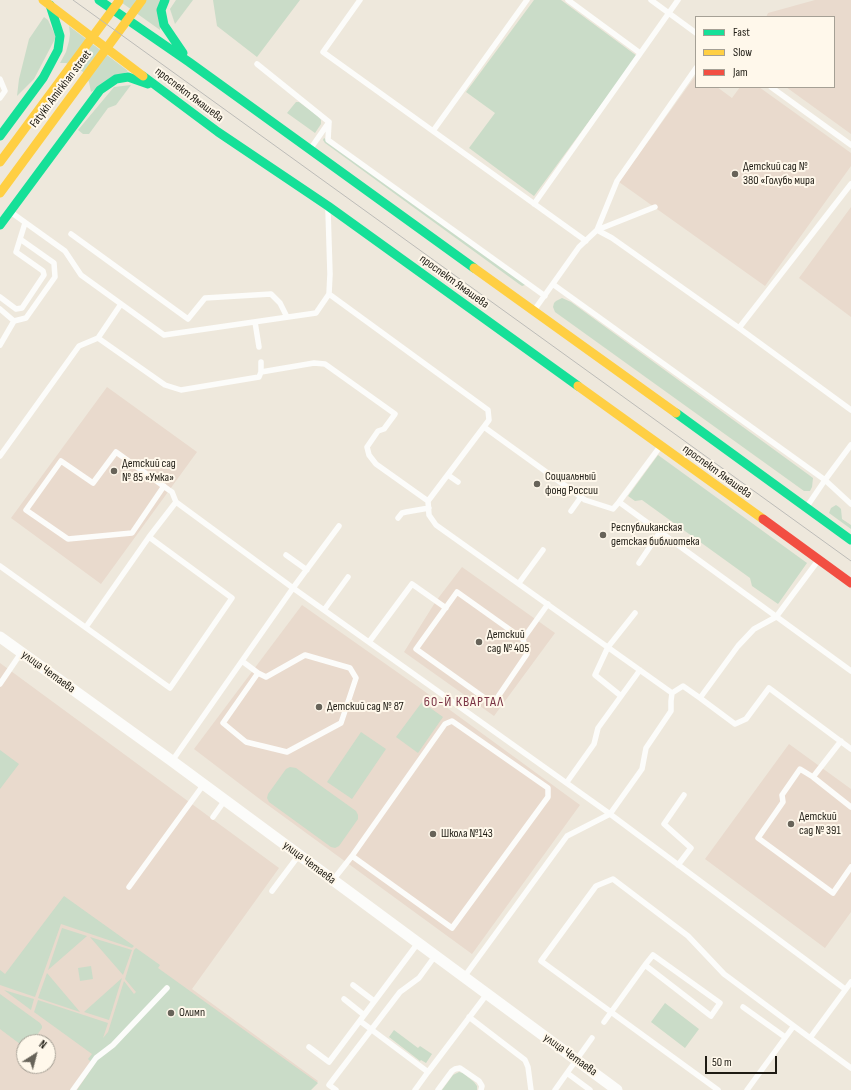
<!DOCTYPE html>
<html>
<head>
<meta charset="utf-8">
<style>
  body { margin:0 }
  #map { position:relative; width:851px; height:1090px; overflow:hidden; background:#eee8dc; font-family:"Sofia Sans Condensed",sans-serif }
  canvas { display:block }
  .legend { position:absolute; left:695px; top:16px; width:140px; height:72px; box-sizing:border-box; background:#fff8eb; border:1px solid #a5a095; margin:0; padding:5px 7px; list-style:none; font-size:12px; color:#1e1b13 }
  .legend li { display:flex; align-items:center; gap:8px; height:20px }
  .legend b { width:20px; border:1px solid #a5a095 }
  .north { position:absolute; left:16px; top:1034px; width:40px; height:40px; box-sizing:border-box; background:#fff8eb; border:1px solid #a5a095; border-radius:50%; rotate:36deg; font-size:11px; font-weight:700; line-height:16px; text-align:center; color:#1e1b13 }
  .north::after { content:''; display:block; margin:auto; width:14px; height:18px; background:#676359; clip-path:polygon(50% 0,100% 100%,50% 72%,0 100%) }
  .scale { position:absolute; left:705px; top:1056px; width:72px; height:18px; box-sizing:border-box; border:2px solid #1e1b13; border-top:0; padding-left:5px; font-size:12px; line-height:14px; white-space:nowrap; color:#1e1b13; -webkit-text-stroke:3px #fff8eb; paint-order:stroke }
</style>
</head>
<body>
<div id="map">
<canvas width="851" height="1090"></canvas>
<ul class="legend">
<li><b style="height:5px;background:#16e098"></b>Fast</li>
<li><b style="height:5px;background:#ffcf43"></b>Slow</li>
<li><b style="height:5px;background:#f24e42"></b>Jam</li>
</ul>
<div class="north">N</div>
<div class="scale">50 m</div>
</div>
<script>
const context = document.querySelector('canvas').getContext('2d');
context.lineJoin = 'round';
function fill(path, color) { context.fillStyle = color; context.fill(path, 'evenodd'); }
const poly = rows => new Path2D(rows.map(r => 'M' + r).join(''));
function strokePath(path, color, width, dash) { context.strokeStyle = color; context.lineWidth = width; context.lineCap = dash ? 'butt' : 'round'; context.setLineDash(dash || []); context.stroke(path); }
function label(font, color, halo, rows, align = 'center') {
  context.font = font + ' "Sofia Sans Condensed",sans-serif'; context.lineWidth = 4; context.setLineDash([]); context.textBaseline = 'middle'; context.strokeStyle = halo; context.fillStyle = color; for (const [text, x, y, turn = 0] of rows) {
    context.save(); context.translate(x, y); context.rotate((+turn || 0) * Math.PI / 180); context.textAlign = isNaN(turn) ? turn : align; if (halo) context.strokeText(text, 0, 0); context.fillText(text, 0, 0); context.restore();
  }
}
fill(poly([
  [815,0,851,0,851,134,786,87,834,87,834,17,766,17,768,13],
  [696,75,696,87,717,87,732,98,740,87,759,87,851,153,851,166,765,286,619,182],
  [851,207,851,317,799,278],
  [107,387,197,452,101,584,11,518],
  [462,567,555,633,494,716,404,652,436,601],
  [302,605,424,691,580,805,472,954,261,800,194,749],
  [0,663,279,868,192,989,318,1081,310,1090,0,1090],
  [24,1042,48,1042,48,1066,24,1066],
  [789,744,851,789,851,912,825,948,705,859]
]), '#e9dacd');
fill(poly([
  [118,0,160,0,160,30],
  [176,0,193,0,175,24,170,9],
  [213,0,300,0,257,57,217,26],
  [534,0,561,0,637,56,534,196,469,148,495,113,466,92],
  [44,17,48,20,56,37,34,79,17,96,19,79,29,39],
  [69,26,128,71,91,92,89,82,83,72,78,68,66,63,60,63,66,52,69,41,70,34],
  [131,85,116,105,108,108,89,134,83,134,78,130,114,87],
  [296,102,299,102,318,116,321,120,321,124,315,133,287,113],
  [324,138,526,283,525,285,522,286,519,284,325,143,323,140],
  [562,298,571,302,809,475,813,478,812,487,810,491,804,491,555,312,553,307,554,303,556,301],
  [658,455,807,563,778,604,752,586,750,578,642,500,635,501,628,496],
  [836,505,839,507,841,509,842,519,851,525,851,529,829,513,831,508],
  [422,702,443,717,418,753,396,737],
  [361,732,386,749,352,799,327,782],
  [0,750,19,764,0,789],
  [290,767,296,768,356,811,358,815,358,819,339,846,335,848,331,847,269,802,267,798,268,794,286,769],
  [64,896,134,946,132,948,61,924,35,997,0,985,0,970,5,974],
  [62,928,87,936,48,970],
  [90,937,132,950,123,975],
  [136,948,160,965,158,968,318,1083,311,1090,77,1090,94,1065,88,1059,92,1054,34,1012,38,1000,108,1023,103,1038,108,1032,124,981,134,994,136,992,125,979,134,950],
  [91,966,93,979,80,981,78,968],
  [47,973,80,1012,38,998],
  [122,978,109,1020,84,1012],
  [4,990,34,999,31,1010],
  [0,994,40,1023,42,1026,42,1028,32,1042,24,1042,24,1047,0,1029],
  [665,1003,699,1029,685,1048,651,1022],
  [394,1030,418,1048,420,1046,432,1054,426,1063,421,1060,420,1061,389,1037],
  [459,1072,463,1073,474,1082,477,1086,477,1090,442,1090,453,1075]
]), '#cadcc8');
strokePath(poly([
  [360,0,323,52,586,241],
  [568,0,640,53],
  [651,0,696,33],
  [257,64,329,122],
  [0,79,5,91,0,98],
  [771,87,851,145],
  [329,122,328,140,545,296],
  [433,131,527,0],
  [311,148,329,122],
  [534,204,678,0],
  [12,213,65,251,81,275,164,335,316,313,329,294,330,274,328,210],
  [597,230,612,238,739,328,851,410],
  [597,230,655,207],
  [71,234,188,319,205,298,271,294,280,303,287,317],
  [554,285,825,480,851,504],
  [329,294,488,410,489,420,428,501,429,515,436,525,672,693,683,686,700,698,738,646,754,629,776,617,817,562],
  [0,297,16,309,22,308,44,275,43,271,16,252,25,223],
  [0,309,14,321,0,345],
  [535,309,579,247,597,230,617,181,696,68],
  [14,321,26,318,55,277,54,263,20,239],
  [255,322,259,347],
  [739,328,851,184],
  [98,338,165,385,181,390,259,377,261,372,314,363,325,364,395,414,384,429,378,431,367,447,369,455,376,464,428,501],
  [261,372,261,362],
  [484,427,585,500,613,509,619,502],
  [659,448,619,502,851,671],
  [0,456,79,346,98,338,121,304],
  [448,475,458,482],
  [164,486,132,533,68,539,26,510,61,461,93,483,116,452,169,490,172,492,176,502],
  [808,505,825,480,851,445],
  [571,511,581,497],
  [398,518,402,513,406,512,429,508],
  [286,555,307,570],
  [639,563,660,532],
  [0,566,170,688,232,598,149,537,176,502,293,588,610,814,642,769,646,748,671,711,671,701,672,693],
  [519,583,543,550],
  [324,610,348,577],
  [86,627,149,537],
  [523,639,527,654,493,704,416,649,457,592,523,639,548,604],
  [369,642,412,584,446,608],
  [242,661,258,673,223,723,246,742,287,752,341,723,356,678,350,668,305,655,266,677,258,673],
  [0,684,21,653],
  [621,696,595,675,608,647,635,613],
  [700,698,735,724,746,719,769,688,851,749],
  [841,741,813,777,800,769,782,795,783,802,758,838,833,893,851,867],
  [172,761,293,588,339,526],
  [813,777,851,807],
  [567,782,594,744,598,728,640,670],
  [213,817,225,800],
  [678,865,691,848,664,824,684,795],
  [333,880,352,856,452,928,548,797,548,788,452,721,445,724,352,856],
  [129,887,204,784],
  [272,891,299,855],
  [464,977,567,836,610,814,845,989],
  [851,982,810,1038,851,1068],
  [353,985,374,1001],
  [344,999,364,1015],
  [743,1007,785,1037],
  [469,1017,525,1060,528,1067,531,1090],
  [360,1021,428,1072,415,1090],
  [604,1022,645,965,711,1016,720,1003,653,955,645,965],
  [309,1047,329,1062,418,943],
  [428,1072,487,994],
  [73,1090,96,1058,113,1045,167,988],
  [336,1090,329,1085,400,992,419,978,435,956],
  [438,1090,452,1071,455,1069,460,1068,479,1081,482,1086,481,1090],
  [555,1090,567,1073],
  [590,1090,567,1073,592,1038],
  [718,1090,541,961,596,886,613,879,688,936,724,974,810,1038],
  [747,1090,793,1027]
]), '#fcfcfa', 5.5);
strokePath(poly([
  [0,637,172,761,617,1090]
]), '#fcfcfa', 11);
strokePath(poly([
  [99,0,189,62,474,268],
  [165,0,161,10,164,25,183,53],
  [143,76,218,132,328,206,578,386],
  [0,136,43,78,58,50,60,36,50,5],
  [0,225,100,90,116,79,128,77,148,84],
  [676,413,851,540]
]), '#16e098', 9);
strokePath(poly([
  [43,0,143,76],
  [0,162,119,1],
  [0,193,142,0],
  [474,268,676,413],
  [578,386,763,519]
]), '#ffcf43', 9);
strokePath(poly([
  [763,519,851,583]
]), '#f24e42', 9);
strokePath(poly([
  [73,0,851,561]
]), '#bcbbb7', 1);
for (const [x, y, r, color] of [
  [735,174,4,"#676359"],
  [114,471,4,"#676359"],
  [537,484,4,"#676359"],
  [603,535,4,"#676359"],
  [479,642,4,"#676359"],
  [319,707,4,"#676359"],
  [791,824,4,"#676359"],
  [433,834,4,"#676359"],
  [171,1013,4,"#676359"]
]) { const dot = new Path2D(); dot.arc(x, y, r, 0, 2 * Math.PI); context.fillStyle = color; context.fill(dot); strokePath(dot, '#fff8eb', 1.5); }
label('12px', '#1e1b13', '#fff8eb', [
  ["Fatykh Amirkhan street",61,89,-53],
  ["проспект Ямашева",189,95,37],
  ["проспект Ямашева",454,282,36],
  ["проспект Ямашева",717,472,36],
  ["улица Четаева",48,672,36],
  ["улица Четаева",309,863,37],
  ["улица Четаева",570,1055,36]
]);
label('12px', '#1e1b13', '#fff8eb', [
  ["Детский сад №",743,167],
  ["380 «Голубь мира",743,181],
  ["Детский сад",122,464],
  ["№ 85 «Умка»",122,478],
  ["Социальный",545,477],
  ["фонд России",545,491],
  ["Республиканская",611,528],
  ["детская библиотека",611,542],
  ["Детский",487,635],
  ["сад № 405",487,649],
  ["Детский сад № 87",327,707],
  ["Детский",799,817],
  ["сад № 391",799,831],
  ["Школа №143",441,834],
  ["Олимп",179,1013]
], 'left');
context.letterSpacing = '1px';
label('14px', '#7a3345', '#fff8eb', [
  ["60-Й КВАРТАЛ",464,702]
]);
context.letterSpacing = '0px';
</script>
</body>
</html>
